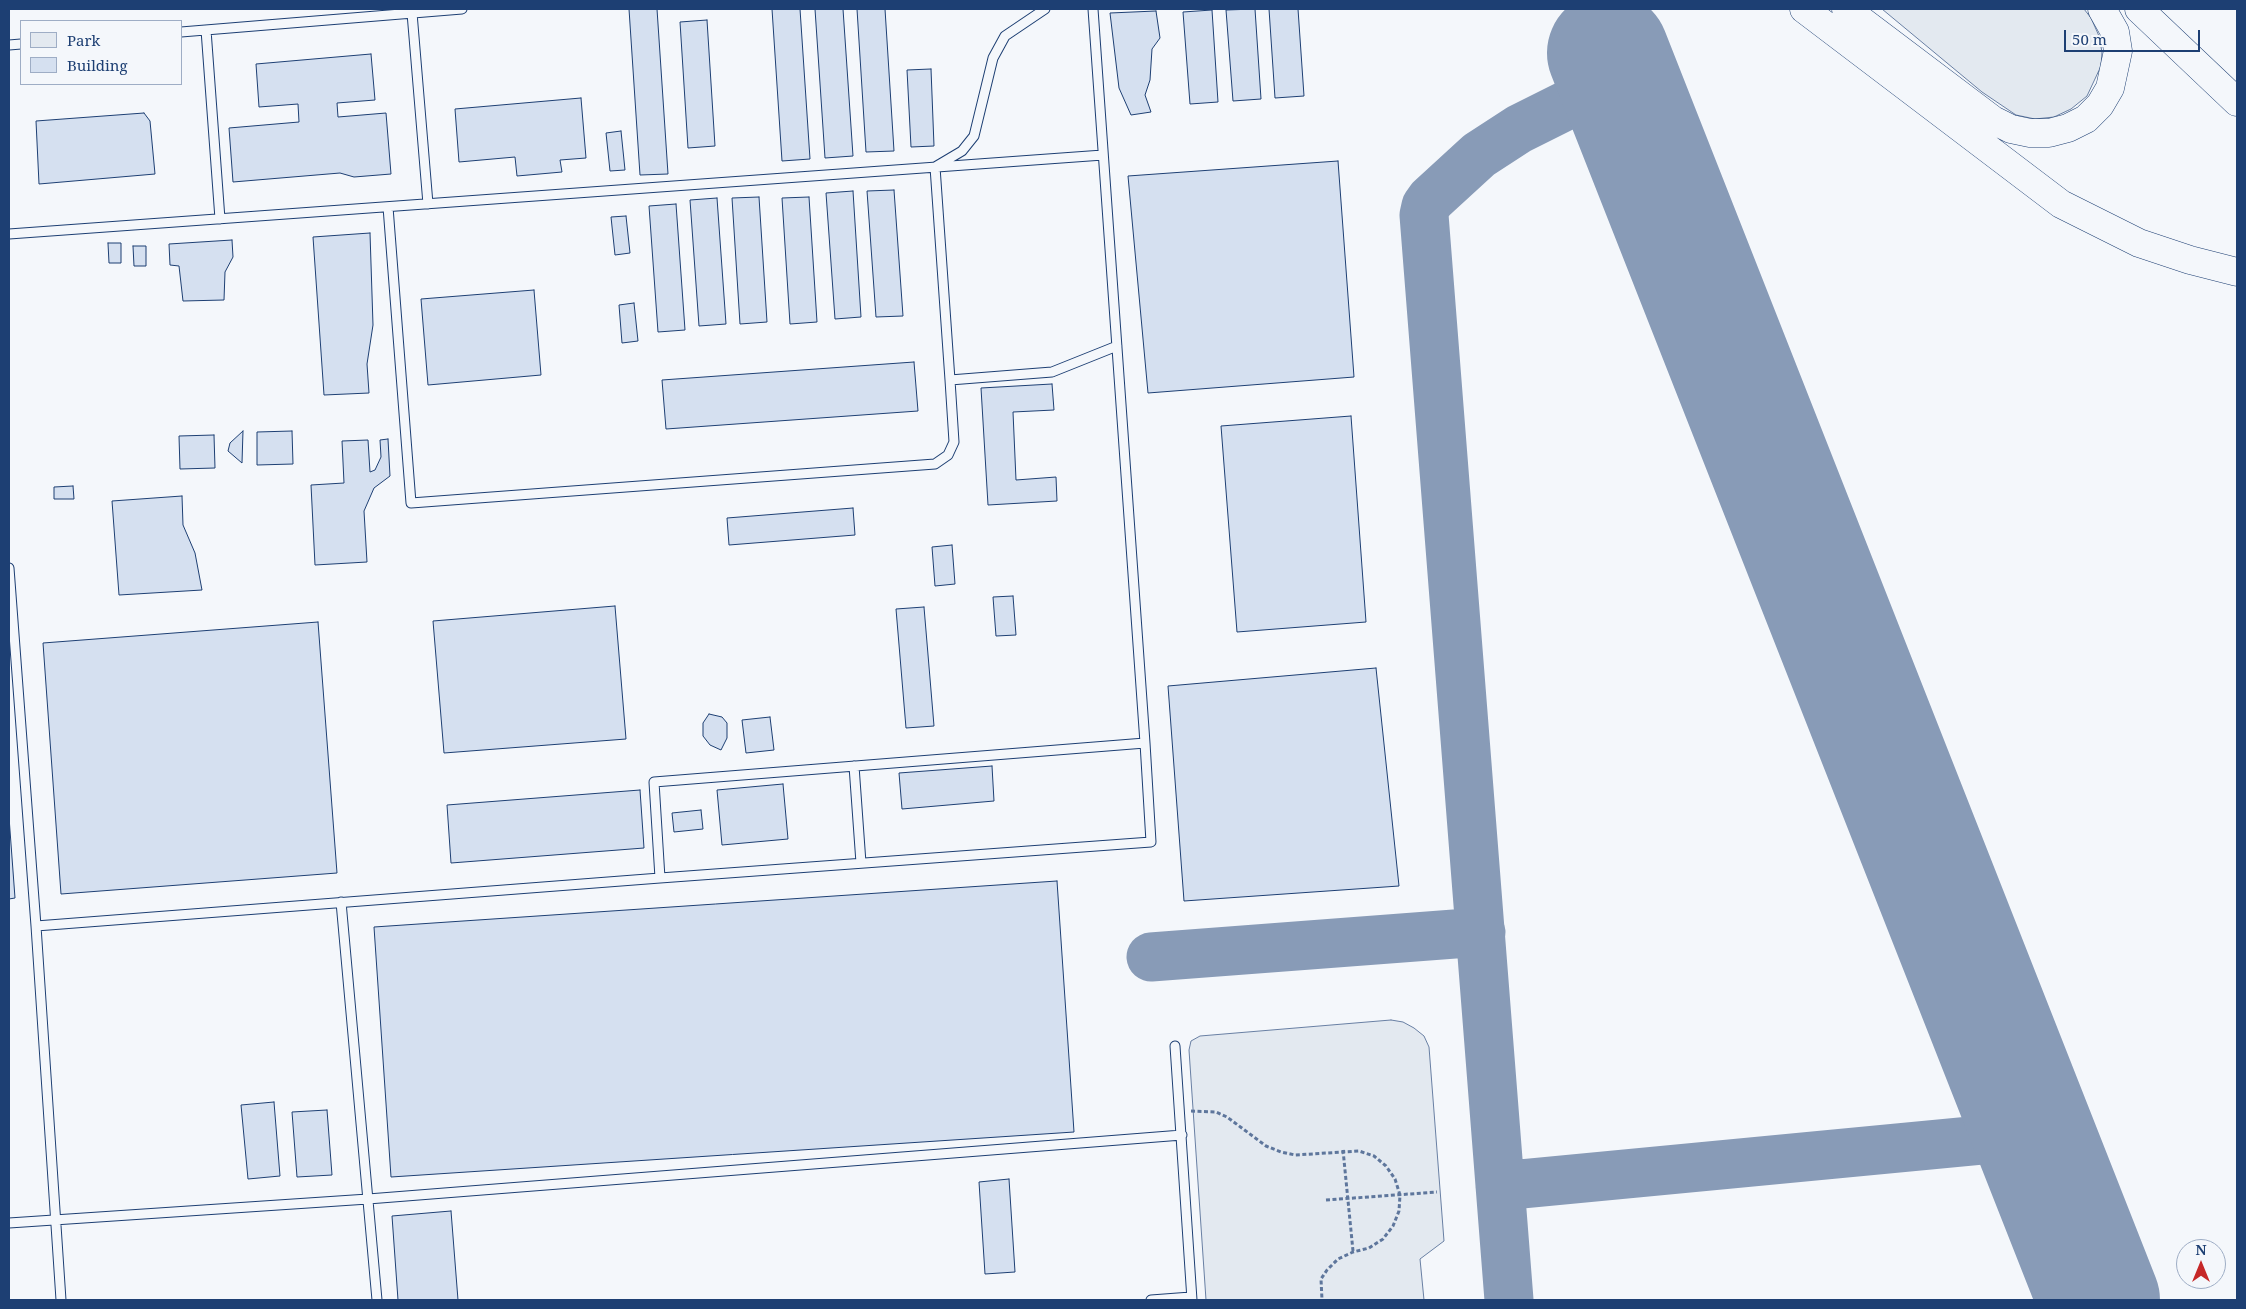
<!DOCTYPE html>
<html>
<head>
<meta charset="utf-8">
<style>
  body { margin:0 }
  #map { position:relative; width:2246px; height:1309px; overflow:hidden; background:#f4f7fb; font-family:"Noto Serif",serif }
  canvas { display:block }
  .frame { position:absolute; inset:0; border:10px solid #1d3f73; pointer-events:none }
  .legend { position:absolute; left:20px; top:20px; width:162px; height:65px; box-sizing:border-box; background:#f4f7fb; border:1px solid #9eadc5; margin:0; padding:6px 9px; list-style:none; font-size:15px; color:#1d3f73 }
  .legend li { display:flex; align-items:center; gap:10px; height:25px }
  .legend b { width:25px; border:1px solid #9eadc5 }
  .north { position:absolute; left:2176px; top:1239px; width:50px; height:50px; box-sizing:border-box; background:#f4f7fb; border:1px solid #9eadc5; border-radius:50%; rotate:0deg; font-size:14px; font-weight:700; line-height:20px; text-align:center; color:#1d3f73 }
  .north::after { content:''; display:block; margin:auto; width:18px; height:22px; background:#c62828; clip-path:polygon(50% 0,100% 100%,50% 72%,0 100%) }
  .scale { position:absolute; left:2064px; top:30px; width:136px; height:22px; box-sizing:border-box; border:2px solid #1d3f73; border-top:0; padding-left:6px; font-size:15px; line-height:18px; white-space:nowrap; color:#1d3f73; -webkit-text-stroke:4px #f4f7fb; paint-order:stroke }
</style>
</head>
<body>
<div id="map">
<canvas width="2246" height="1309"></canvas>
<div class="frame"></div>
<ul class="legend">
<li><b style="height:14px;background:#e3e9f0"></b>Park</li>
<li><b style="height:14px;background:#d5e0f0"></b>Building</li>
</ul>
<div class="north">N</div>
<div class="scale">50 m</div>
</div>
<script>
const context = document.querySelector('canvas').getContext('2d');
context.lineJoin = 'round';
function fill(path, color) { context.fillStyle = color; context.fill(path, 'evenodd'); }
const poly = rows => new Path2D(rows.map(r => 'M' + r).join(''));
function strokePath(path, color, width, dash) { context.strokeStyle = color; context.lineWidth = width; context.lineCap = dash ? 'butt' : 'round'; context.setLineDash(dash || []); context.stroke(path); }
const green = poly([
  [1882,9,2084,9,2091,18,2099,36,2102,52,2101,66,2087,96,2071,109,2054,117,2035,119,2016,115,1982,92,1882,9],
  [1391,1020,1403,1022,1414,1028,1424,1036,1429,1047,1444,1241,1420,1259,1424,1300,1206,1300,1189,1050,1191,1041,1200,1036,1391,1020]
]);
fill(green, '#e3e9f0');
strokePath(green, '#687fa3', 1);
strokePath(poly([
  [1151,957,1481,932],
  [1500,1186,2034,1135],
  [1509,1300,1424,215,1426,206,1431,199,1479,155,1519,129,1619,79]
]), '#889bb7', 49);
strokePath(poly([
  [1608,53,2099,1300]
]), '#889bb7', 122);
const building = poly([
  [629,9,657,9,668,174,640,175,629,9],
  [772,9,800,9,810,159,782,161,772,9],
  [815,9,843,9,853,156,825,158,815,9],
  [857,9,885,9,894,151,866,152,857,9],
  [1255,9,1261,99,1233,101,1226,10,1255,9],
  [1269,9,1298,9,1304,96,1275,98,1269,9],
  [1212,10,1218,102,1190,104,1183,12,1212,10],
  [1156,11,1160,38,1152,49,1150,80,1145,95,1151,112,1131,115,1119,88,1110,13,1156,11],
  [707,20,715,146,688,148,680,22,707,20],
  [371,54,375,100,337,103,338,117,386,113,391,174,354,177,340,173,233,182,229,128,299,122,298,104,259,107,256,64,371,54],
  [931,69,934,146,911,147,907,70,931,69],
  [581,98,586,158,560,160,562,172,517,176,515,157,459,162,455,109,581,98],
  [144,113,150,121,155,174,39,184,36,121,144,113],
  [621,131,625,170,610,171,606,133,621,131],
  [1338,161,1354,377,1148,393,1128,176,1338,161],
  [894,190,903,316,876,317,867,191,894,190],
  [853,191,861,317,835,319,826,193,853,191],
  [759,197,767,322,740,324,732,198,759,197],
  [809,197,817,322,790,324,782,198,809,197],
  [717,198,726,324,699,326,690,200,717,198],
  [676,204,685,330,658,332,649,206,676,204],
  [626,216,630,253,615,255,611,217,626,216],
  [370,233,373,325,367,364,369,393,324,395,313,237,370,233],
  [232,240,233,257,225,272,224,300,183,301,179,266,170,265,169,244,232,240],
  [108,243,121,243,121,263,109,263,108,243],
  [133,246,146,246,146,266,134,266,133,246],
  [534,290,541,375,428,385,421,299,534,290],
  [634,303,638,341,622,343,619,305,634,303],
  [914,362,918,411,666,429,662,380,914,362],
  [1052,384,1054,410,1013,412,1016,480,1056,477,1057,501,988,505,981,388,1052,384],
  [1351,416,1366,622,1237,632,1221,426,1351,416],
  [243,431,242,463,228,451,230,443,243,431],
  [292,431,293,464,257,465,257,432,292,431],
  [214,435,215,468,180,469,179,436,214,435],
  [388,439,390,476,374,488,364,511,367,562,315,565,311,485,344,483,342,441,368,440,370,472,375,470,381,457,380,440,388,439],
  [73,486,74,499,54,499,54,487,73,486],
  [182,496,183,525,195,553,202,590,119,595,112,501,182,496],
  [853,508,855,535,729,545,727,518,853,508],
  [952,545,955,584,935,586,932,547,952,545],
  [1013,596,1016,635,996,636,993,597,1013,596],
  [615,606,626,739,444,753,433,621,615,606],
  [924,607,934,726,906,728,896,609,924,607],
  [318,622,337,873,61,894,43,643,318,622],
  [1376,668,1399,886,1184,901,1168,686,1376,668],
  [709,714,722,717,727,723,727,738,721,750,710,745,703,736,703,723,709,714],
  [770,717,774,750,746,753,742,720,770,717],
  [992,766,994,801,902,809,899,773,992,766],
  [783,784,788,839,722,845,717,790,783,784],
  [640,790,644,848,451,863,447,805,640,790],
  [701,810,703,829,674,832,672,813,701,810],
  [9,817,15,898,9,899,9,817],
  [1057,881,1074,1132,391,1177,374,927,1057,881],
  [274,1102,280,1176,248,1179,241,1105,274,1102],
  [327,1110,332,1175,297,1177,292,1112,327,1110],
  [1009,1179,1015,1272,985,1274,979,1182,1009,1179],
  [451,1211,458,1300,398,1300,392,1216,451,1211]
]);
fill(building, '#d5e0f0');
strokePath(building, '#1d3f73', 1);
const service = poly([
  [1045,9,1005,36,993,58,974,136,962,151,935,167,950,380,1052,372,1117,346],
  [1093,9,1145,743,1151,842,660,878,654,782,1145,743],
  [412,13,428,204],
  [206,30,220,219],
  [181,32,462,9],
  [9,45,21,44],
  [388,207,411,503,935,464,948,455,954,442,950,380],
  [9,234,1103,155],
  [9,568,36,926],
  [854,766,861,863],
  [341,902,377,1300],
  [1175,1046,1192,1300],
  [9,1223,368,1199,1182,1135],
  [61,1300,36,926,660,878],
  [1151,1300,1191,1297]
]);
const motorway = poly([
  [1804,9,2061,204,2139,243,2190,260,2237,272],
  [1846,9,1993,120,2011,129,2030,133,2049,133,2068,128,2086,119,2100,105,2110,88,2118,51,2115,32,2102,9],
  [2139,9,2237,102]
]);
strokePath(service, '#1d3f73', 11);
strokePath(motorway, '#1d3f73', 29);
strokePath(poly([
  [1191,1111,1216,1112,1227,1117,1266,1146,1281,1152,1295,1155,1359,1151,1374,1156,1386,1166,1395,1179,1400,1195,1399,1211,1393,1226,1383,1239,1369,1248,1353,1252,1338,1259,1327,1270,1321,1279,1322,1300],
  [1343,1150,1353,1251],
  [1326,1200,1437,1192]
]), '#5e769c', 3, [4, 2.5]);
strokePath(service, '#f4f7fb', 9);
strokePath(motorway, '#f4f7fb', 28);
</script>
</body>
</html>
